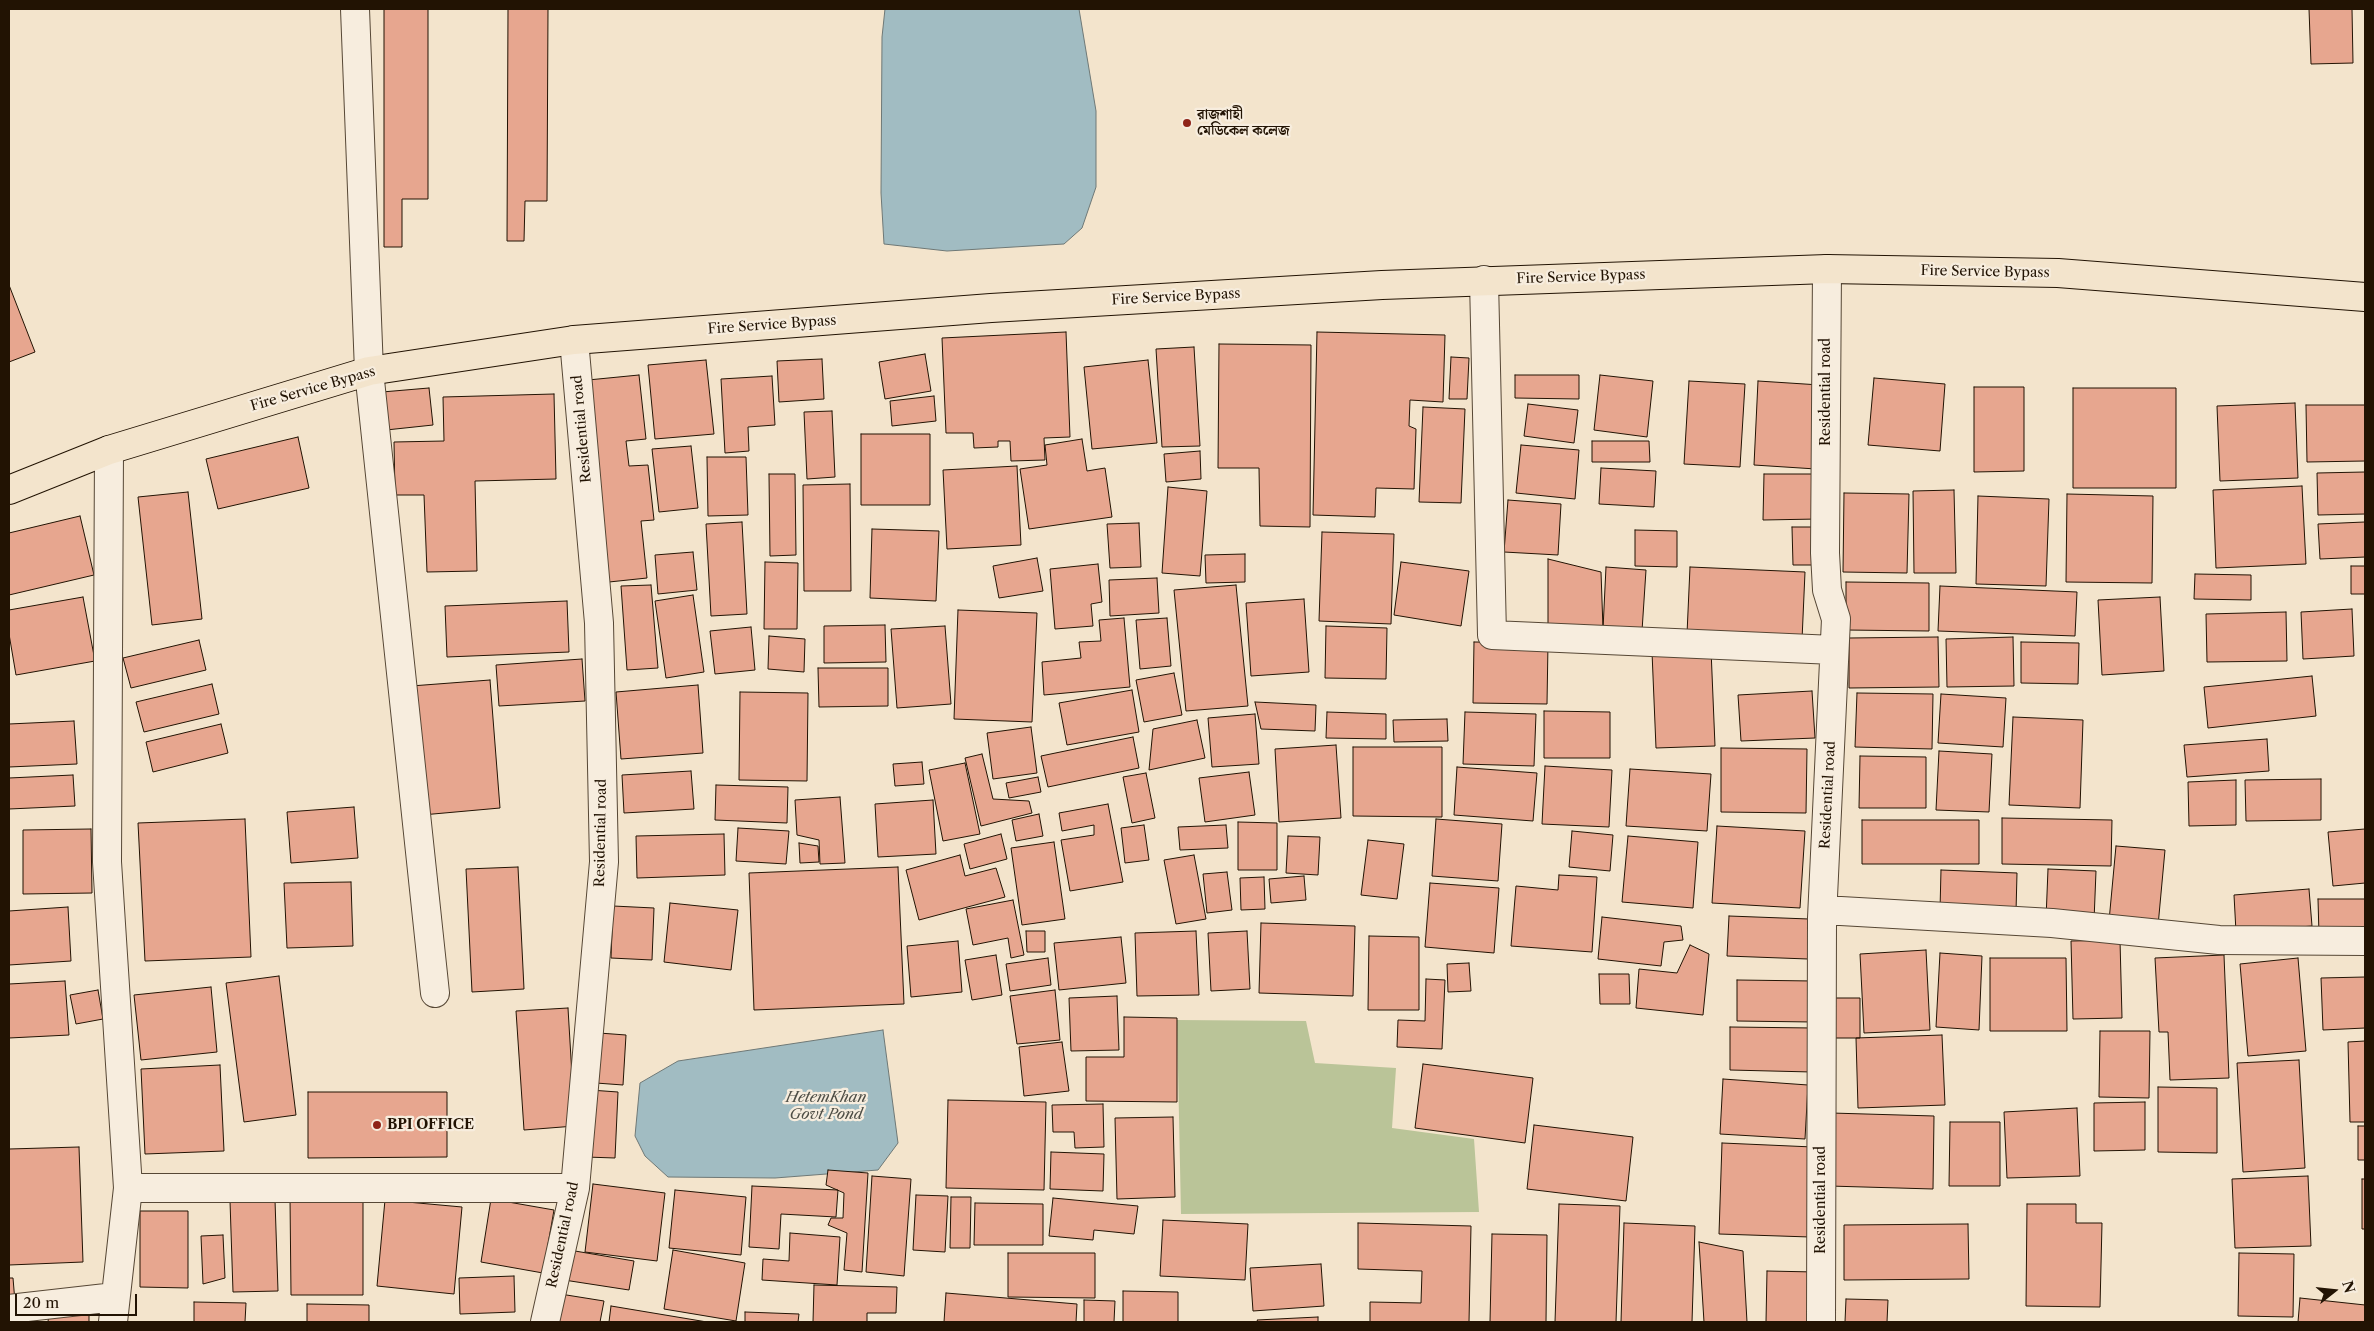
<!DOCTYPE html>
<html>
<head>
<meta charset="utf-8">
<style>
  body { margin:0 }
  #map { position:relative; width:2374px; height:1331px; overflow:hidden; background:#f3e4cc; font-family:"Libre Caslon Text",serif }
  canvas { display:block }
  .frame { position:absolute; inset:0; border:10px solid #221303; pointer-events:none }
  .north { position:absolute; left:2309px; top:1266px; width:50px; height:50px; -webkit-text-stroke:4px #f7edde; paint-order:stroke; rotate:74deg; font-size:14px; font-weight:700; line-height:20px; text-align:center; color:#221303 }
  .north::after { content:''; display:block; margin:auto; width:18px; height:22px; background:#221303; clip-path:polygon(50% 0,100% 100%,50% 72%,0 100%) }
  .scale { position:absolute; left:15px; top:1294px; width:122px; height:22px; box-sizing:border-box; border:2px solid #221303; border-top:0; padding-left:6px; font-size:15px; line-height:18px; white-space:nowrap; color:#221303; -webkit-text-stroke:4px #f7edde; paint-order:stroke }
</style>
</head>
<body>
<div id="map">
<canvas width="2374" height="1331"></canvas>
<div class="frame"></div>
<div class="north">N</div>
<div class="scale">20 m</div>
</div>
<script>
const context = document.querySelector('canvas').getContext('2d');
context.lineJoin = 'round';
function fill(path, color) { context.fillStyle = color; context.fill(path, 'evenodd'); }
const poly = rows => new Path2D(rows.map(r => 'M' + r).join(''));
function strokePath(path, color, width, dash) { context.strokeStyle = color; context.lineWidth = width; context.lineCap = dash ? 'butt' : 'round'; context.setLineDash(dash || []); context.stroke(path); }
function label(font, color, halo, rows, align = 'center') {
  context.font = font + ' "Libre Caslon Text","Noto Serif Bengali",serif'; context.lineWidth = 4.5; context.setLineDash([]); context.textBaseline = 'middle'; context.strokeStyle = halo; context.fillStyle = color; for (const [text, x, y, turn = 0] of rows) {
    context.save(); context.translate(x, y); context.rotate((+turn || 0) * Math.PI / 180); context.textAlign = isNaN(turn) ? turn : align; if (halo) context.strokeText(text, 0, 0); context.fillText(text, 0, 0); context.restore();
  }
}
fill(poly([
  [1177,1020,1306,1021,1315,1063,1396,1068,1392,1128,1474,1139,1479,1212,1181,1214]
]), '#bac498');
const water = poly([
  [885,9,1079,9,1096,111,1096,187,1082,228,1064,244,947,251,884,244,881,193,882,37,885,9],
  [883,1030,898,1143,878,1170,775,1178,668,1177,645,1156,635,1136,640,1083,678,1061,883,1030]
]);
fill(water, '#a1bcc2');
strokePath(water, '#6e7876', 1);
const building = poly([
  [384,9,428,9,428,199,402,199,402,247,384,247,384,9],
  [508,9,548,9,547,201,525,201,524,241,507,241,508,9],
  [2309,9,2352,9,2353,63,2311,64,2309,9],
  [9,285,35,352,9,362,9,285],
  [1066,332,1070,437,1044,438,1045,460,1011,461,1010,441,998,441,998,447,974,448,973,433,946,433,942,338,1066,332],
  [1317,332,1445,335,1443,402,1410,400,1409,426,1416,429,1414,489,1376,488,1375,517,1313,515,1317,332],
  [1219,344,1311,345,1310,527,1260,526,1259,468,1218,468,1219,344],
  [1194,347,1200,446,1162,447,1156,349,1194,347],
  [925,354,931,391,885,399,879,362,925,354],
  [1451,357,1469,358,1467,399,1449,399,1451,357],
  [822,359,824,399,779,402,777,361,822,359],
  [706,360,714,434,655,439,648,365,706,360],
  [1148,360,1157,443,1092,449,1084,367,1148,360],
  [639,375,646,439,626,441,629,466,648,465,654,520,641,521,647,578,609,582,588,380,639,375],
  [1515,375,1579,375,1579,399,1515,398,1515,375],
  [1600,375,1653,381,1647,437,1594,430,1600,375],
  [772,376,775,425,748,427,749,451,725,453,721,379,772,376],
  [1874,378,1945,384,1940,451,1868,445,1874,378],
  [1689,381,1745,384,1740,467,1684,464,1689,381],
  [1758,381,1820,385,1816,469,1754,465,1758,381],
  [1974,387,2024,387,2024,471,1974,472,1974,387],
  [429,388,433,425,386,430,382,392,429,388],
  [2073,388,2176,388,2176,488,2073,488,2073,388],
  [554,394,556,479,475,481,477,571,427,572,424,495,395,495,394,442,444,441,443,397,554,394],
  [934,396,936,421,892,426,890,401,934,396],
  [2295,403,2298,478,2220,481,2217,406,2295,403],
  [1528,404,1578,410,1574,443,1524,436,1528,404],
  [2306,405,2365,405,2365,461,2307,462,2306,405],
  [1423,407,1465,409,1461,503,1419,502,1423,407],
  [832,411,835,477,807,479,804,412,832,411],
  [861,434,930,434,930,505,861,505,861,434],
  [298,437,309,488,218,509,206,459,298,437],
  [1082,439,1087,471,1105,468,1112,517,1029,529,1020,469,1047,465,1045,445,1082,439],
  [1592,441,1649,441,1650,462,1592,462,1592,441],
  [1521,445,1579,450,1575,499,1516,493,1521,445],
  [691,446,698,508,659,512,652,449,691,446],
  [1200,451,1201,479,1166,482,1164,454,1200,451],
  [707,457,746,457,748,515,708,516,707,457],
  [1017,466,1021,545,947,549,943,470,1017,466],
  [1601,468,1656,471,1654,507,1599,504,1601,468],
  [2365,472,2365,514,2318,515,2317,473,2365,472],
  [769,474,795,474,796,555,770,556,769,474],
  [1764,474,1818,474,1818,519,1763,520,1764,474],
  [850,484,851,591,804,591,803,485,850,484],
  [2302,486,2306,564,2216,568,2213,490,2302,486],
  [1168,487,1207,491,1200,576,1162,573,1168,487],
  [1954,490,1956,573,1914,573,1913,491,1954,490],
  [188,492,202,619,152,625,138,497,188,492],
  [1844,493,1909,494,1907,573,1843,572,1844,493],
  [2067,494,2153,496,2152,583,2066,582,2067,494],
  [1978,496,2049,499,2046,586,1976,584,1978,496],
  [1508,500,1561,504,1558,555,1504,552,1508,500],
  [80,516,94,575,9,595,9,533,80,516],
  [742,522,747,614,711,616,706,524,742,522],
  [2365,522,2365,557,2320,559,2318,524,2365,522],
  [1139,523,1141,567,1110,568,1107,524,1139,523],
  [1792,527,1820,527,1820,565,1793,565,1792,527],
  [872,529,939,531,936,601,870,598,872,529],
  [1635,530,1677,531,1677,567,1635,566,1635,530],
  [1322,532,1394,534,1391,624,1319,621,1322,532],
  [693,552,697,590,658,594,655,555,693,552],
  [1245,554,1245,582,1206,583,1205,555,1245,554],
  [1037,558,1043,591,999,598,993,566,1037,558],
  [1548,559,1601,572,1603,629,1548,630,1548,559],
  [765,562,798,563,797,629,764,629,765,562],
  [1401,562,1469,571,1461,626,1394,615,1401,562],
  [1098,564,1102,602,1091,604,1093,626,1055,629,1050,569,1098,564],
  [2351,566,2365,566,2365,594,2351,594,2351,566],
  [1606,567,1646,570,1642,631,1603,629,1606,567],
  [1690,567,1805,572,1802,640,1687,634,1690,567],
  [2195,574,2251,575,2251,600,2194,599,2195,574],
  [1157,578,1159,613,1110,616,1109,580,1157,578],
  [1846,582,1929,583,1929,631,1846,630,1846,582],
  [651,585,658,668,627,670,621,586,651,585],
  [1236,585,1248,706,1186,711,1174,590,1236,585],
  [1940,586,2077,592,2075,636,1938,631,1940,586],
  [693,595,704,672,666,678,655,601,693,595],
  [83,597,95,661,16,675,9,634,9,610,83,597],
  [2160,597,2164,671,2102,675,2098,600,2160,597],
  [1304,599,1309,672,1251,676,1246,603,1304,599],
  [567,601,569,652,447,657,445,606,567,601],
  [2352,609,2354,656,2303,659,2301,612,2352,609],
  [958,610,1037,613,1032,722,954,719,958,610],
  [2286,612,2287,661,2207,662,2206,614,2286,612],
  [1124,618,1130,687,1044,695,1042,662,1081,658,1079,642,1101,641,1099,620,1124,618],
  [1167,618,1171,666,1140,669,1136,620,1167,618],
  [885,625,886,662,824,663,824,626,885,625],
  [945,626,951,704,897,708,891,629,945,626],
  [1326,626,1387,628,1386,679,1325,678,1326,626],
  [751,627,755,670,715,674,710,631,751,627],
  [769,636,805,639,804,672,768,669,769,636],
  [1938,637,1939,687,1849,688,1849,638,1938,637],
  [2013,637,2014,686,1947,687,1946,639,2013,637],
  [199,640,206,670,131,688,123,658,199,640],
  [1474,642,1548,643,1547,704,1473,703,1474,642],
  [2021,642,2079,643,2078,684,2021,683,2021,642],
  [1711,649,1715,746,1656,748,1652,652,1711,649],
  [582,659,585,701,499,706,496,665,582,659],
  [818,668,888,668,888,706,819,707,818,668],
  [1174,673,1182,715,1144,722,1136,680,1174,673],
  [2312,676,2316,716,2208,728,2204,687,2312,676],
  [490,680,500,808,422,815,411,686,490,680],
  [212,684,219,714,144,732,136,702,212,684],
  [698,685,703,753,621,759,616,692,698,685],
  [1132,690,1139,732,1067,745,1059,703,1132,690],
  [1812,691,1815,738,1741,741,1738,695,1812,691],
  [740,692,808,693,807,781,739,780,740,692],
  [1857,693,1933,694,1932,749,1855,747,1857,693],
  [1941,694,2006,698,2003,747,1938,743,1941,694],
  [1255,702,1316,705,1315,731,1261,729,1255,702],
  [1544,711,1610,712,1610,758,1544,758,1544,711],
  [1327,712,1386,714,1386,739,1326,738,1327,712],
  [1465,712,1536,714,1534,766,1463,764,1465,712],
  [1255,714,1259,764,1212,767,1208,718,1255,714],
  [2013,717,2083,720,2080,808,2009,805,2013,717],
  [1447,719,1448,741,1394,742,1393,720,1447,719],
  [1197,720,1205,758,1149,770,1153,729,1197,720],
  [74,721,77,764,9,767,9,724,74,721],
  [221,724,228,753,153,772,146,742,221,724],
  [1031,727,1037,773,993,779,987,733,1031,727],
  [1133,737,1139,768,1048,787,1041,756,1133,737],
  [2267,739,2269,771,2187,777,2184,745,2267,739],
  [1336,745,1341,818,1279,822,1275,749,1336,745],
  [1353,747,1442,747,1442,817,1353,816,1353,747],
  [1721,748,1807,749,1806,813,1721,812,1721,748],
  [1939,751,1992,754,1989,812,1936,810,1939,751],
  [982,754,993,799,1029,801,1032,813,981,826,965,758,982,754],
  [1860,756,1926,757,1926,808,1859,808,1860,756],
  [922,762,924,784,895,786,893,764,922,762],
  [965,763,980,834,943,841,929,770,965,763],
  [1545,766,1612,770,1609,827,1542,824,1545,766],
  [1457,767,1537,773,1533,821,1454,815,1457,767],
  [1630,769,1711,774,1707,831,1626,826,1630,769],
  [691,771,694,809,624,813,622,775,691,771],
  [1249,772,1255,815,1205,822,1199,778,1249,772],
  [1146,773,1155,818,1132,823,1123,777,1146,773],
  [73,775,75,806,9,809,9,778,73,775],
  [1038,777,1041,792,1009,798,1006,783,1038,777],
  [2321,779,2321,820,2246,821,2245,780,2321,779],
  [2236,780,2236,825,2189,826,2188,782,2236,780],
  [716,785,788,787,787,823,715,820,716,785],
  [840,797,845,863,820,864,819,840,797,835,795,800,840,797],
  [933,800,936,854,878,857,875,804,933,800],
  [1108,804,1123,882,1070,891,1061,840,1094,835,1094,825,1062,831,1059,813,1108,804],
  [354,807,358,858,291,863,287,812,354,807],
  [1039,814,1043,836,1016,841,1012,820,1039,814],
  [2002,818,2112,820,2111,866,2002,864,2002,818],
  [245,819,251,957,145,961,138,823,245,819],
  [1436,819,1502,824,1498,881,1432,876,1436,819],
  [1862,820,1979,820,1979,864,1862,864,1862,820],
  [1238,822,1277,823,1277,870,1238,870,1238,822],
  [1144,825,1149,860,1125,863,1121,828,1144,825],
  [1226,825,1228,848,1180,850,1178,827,1226,825],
  [1717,826,1805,831,1800,908,1712,903,1717,826],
  [738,828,789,831,786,864,736,861,738,828],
  [91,829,92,893,23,894,23,830,91,829],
  [2365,829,2365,883,2333,886,2328,832,2365,829],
  [1572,831,1613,835,1610,871,1569,867,1572,831],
  [724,834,725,875,637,878,636,836,724,834],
  [1001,834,1007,859,970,869,964,844,1001,834],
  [1288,836,1320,837,1318,875,1286,873,1288,836],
  [1628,836,1698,842,1693,908,1622,902,1628,836],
  [1368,840,1404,844,1397,899,1361,895,1368,840],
  [1054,842,1065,919,1022,925,1011,848,1054,842],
  [799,843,818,846,819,862,800,863,799,843],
  [2116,846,2165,850,2158,926,2109,921,2116,846],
  [960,855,965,876,996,868,1005,897,919,920,906,870,960,855],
  [1194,855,1206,919,1176,924,1164,860,1194,855],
  [518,867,524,989,472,992,466,869,518,867],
  [898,867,904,1004,754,1010,749,873,898,867],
  [2048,869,2096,871,2094,921,2046,919,2048,869],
  [1941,870,2017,873,2016,912,1940,910,1941,870],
  [1227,872,1232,910,1207,913,1203,874,1227,872],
  [1559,875,1597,877,1592,952,1511,946,1516,886,1558,890,1559,875],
  [1304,876,1306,900,1271,903,1269,879,1304,876],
  [1264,877,1265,909,1241,910,1240,878,1264,877],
  [351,882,353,946,287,948,284,883,351,882],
  [1430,883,1499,888,1494,953,1425,947,1430,883],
  [2309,889,2312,926,2236,932,2234,895,2309,889],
  [2318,899,2365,899,2365,934,2319,935,2318,899],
  [1013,900,1024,955,1011,958,1008,938,973,945,966,909,1013,900],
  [670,903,738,910,731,970,664,962,670,903],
  [613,906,654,908,652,960,611,958,613,906],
  [68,907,71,961,9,965,9,911,68,907],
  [1729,916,1809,919,1808,959,1727,956,1729,916],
  [1602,917,1681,926,1683,940,1664,942,1661,966,1598,959,1602,917],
  [1261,923,1355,926,1353,996,1259,993,1261,923],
  [1026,931,1045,931,1045,952,1027,952,1026,931],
  [1196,931,1199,995,1137,996,1135,933,1196,931],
  [1247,931,1250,989,1211,991,1208,933,1247,931],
  [1369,936,1419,937,1419,1010,1368,1010,1369,936],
  [1121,937,1126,983,1059,990,1054,943,1121,937],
  [2120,940,2122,1018,2073,1019,2071,941,2120,940],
  [958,941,962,992,911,997,907,946,958,941],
  [1690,945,1709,954,1703,1015,1636,1008,1639,969,1677,973,1690,945],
  [1926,950,1930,1030,1864,1033,1860,954,1926,950],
  [1940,953,1982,956,1979,1030,1936,1027,1940,953],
  [996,955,1002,995,972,1000,965,960,996,955],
  [2224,955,2229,1078,2170,1080,2168,1032,2159,1032,2155,958,2224,955],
  [1048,958,1051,985,1010,991,1006,964,1048,958],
  [1990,958,2066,958,2067,1031,1990,1031,1990,958],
  [2298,958,2306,1051,2248,1056,2240,964,2298,958],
  [1469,963,1471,991,1448,992,1447,964,1469,963],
  [1599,974,1629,974,1630,1004,1600,1004,1599,974],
  [279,976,296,1115,244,1122,226,983,279,976],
  [2365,977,2365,1028,2323,1030,2321,978,2365,977],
  [1426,979,1445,980,1442,1049,1397,1047,1398,1020,1425,1021,1426,979],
  [1737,980,1813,981,1813,1022,1737,1021,1737,980],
  [65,981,69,1035,9,1038,9,984,65,981],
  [211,987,217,1052,141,1060,134,995,211,987],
  [98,990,103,1019,76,1024,70,995,98,990],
  [1055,990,1060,1040,1017,1044,1010,996,1055,990],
  [1117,996,1119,1050,1071,1051,1069,998,1117,996],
  [1832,998,1860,998,1860,1038,1833,1038,1832,998],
  [568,1008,575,1126,524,1130,516,1011,568,1008],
  [1124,1017,1177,1018,1177,1102,1086,1101,1086,1057,1124,1057,1124,1017],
  [1730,1027,1813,1028,1812,1072,1730,1070,1730,1027],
  [2100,1031,2150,1031,2149,1098,2099,1097,2100,1031],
  [599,1033,626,1035,623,1085,596,1083,599,1033],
  [1942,1035,1945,1105,1858,1108,1856,1038,1942,1035],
  [2365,1041,2365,1122,2350,1122,2348,1042,2365,1041],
  [1062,1042,1069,1091,1024,1096,1019,1047,1062,1042],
  [2299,1060,2305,1168,2243,1172,2237,1063,2299,1060],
  [1423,1064,1533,1078,1525,1143,1415,1128,1423,1064],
  [220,1065,224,1151,145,1154,141,1069,220,1065],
  [1723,1079,1808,1085,1805,1139,1720,1134,1723,1079],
  [2158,1087,2217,1088,2217,1153,2158,1152,2158,1087],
  [590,1090,618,1092,615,1158,586,1157,590,1090],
  [308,1092,447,1092,447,1157,308,1158,308,1092],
  [948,1100,1046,1102,1044,1190,946,1188,948,1100],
  [2145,1102,2145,1150,2094,1151,2094,1103,2145,1102],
  [1103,1104,1104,1147,1075,1148,1074,1132,1053,1132,1052,1105,1103,1104],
  [2077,1108,2080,1176,2007,1178,2004,1112,2077,1108],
  [1831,1113,1934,1116,1933,1189,1829,1186,1831,1113],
  [1173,1117,1175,1197,1117,1199,1115,1118,1173,1117],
  [1950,1122,2000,1122,2000,1186,1949,1186,1950,1122],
  [1534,1125,1633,1137,1626,1201,1527,1189,1534,1125],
  [2358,1126,2365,1126,2365,1160,2358,1160,2358,1126],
  [1722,1143,1813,1147,1810,1237,1719,1234,1722,1143],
  [79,1147,83,1262,9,1265,9,1149,79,1147],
  [1051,1152,1104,1154,1103,1191,1050,1189,1051,1152],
  [828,1170,868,1173,862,1272,844,1270,847,1233,828,1225,831,1218,843,1218,844,1193,826,1185,828,1170],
  [872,1176,911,1179,904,1276,866,1272,872,1176],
  [2308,1176,2311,1246,2235,1248,2232,1179,2308,1176],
  [2362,1179,2365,1179,2365,1229,2362,1229,2362,1179],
  [593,1184,665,1193,657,1261,585,1252,593,1184],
  [752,1186,838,1190,836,1217,781,1214,779,1249,749,1247,752,1186],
  [675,1190,746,1197,741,1255,669,1248,675,1190],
  [916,1195,948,1196,945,1252,913,1250,916,1195],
  [290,1197,363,1197,363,1295,291,1295,290,1197],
  [951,1197,971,1197,970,1248,950,1248,951,1197],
  [1053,1198,1138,1206,1134,1234,1094,1230,1093,1240,1049,1236,1053,1198],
  [491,1199,554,1210,543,1273,481,1262,491,1199],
  [275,1200,278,1291,233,1292,230,1201,275,1200],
  [385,1200,462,1207,454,1294,377,1286,385,1200],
  [975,1203,1043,1204,1043,1245,974,1245,975,1203],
  [1559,1204,1620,1206,1616,1322,1555,1322,1559,1204],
  [2027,1204,2076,1204,2076,1223,2102,1223,2100,1307,2026,1306,2027,1204],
  [140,1211,188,1211,188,1288,140,1287,140,1211],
  [1163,1220,1248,1224,1245,1280,1160,1276,1163,1220],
  [1358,1223,1471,1226,1469,1322,1370,1322,1370,1302,1421,1303,1422,1271,1358,1269,1358,1223],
  [1624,1223,1695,1226,1692,1322,1621,1322,1624,1223],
  [1968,1224,1969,1279,1844,1280,1844,1225,1968,1224],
  [790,1233,840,1237,837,1285,762,1280,763,1259,789,1261,790,1233],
  [1492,1234,1547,1235,1546,1322,1490,1322,1492,1234],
  [223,1235,225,1278,203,1284,201,1236,223,1235],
  [1699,1242,1743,1251,1747,1322,1704,1322,1699,1242],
  [569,1250,634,1261,629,1290,564,1280,569,1250],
  [673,1250,745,1263,736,1321,664,1309,673,1250],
  [1008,1253,1095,1253,1095,1298,1008,1297,1008,1253],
  [2239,1253,2294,1254,2293,1317,2238,1316,2239,1253],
  [1321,1264,1324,1306,1253,1311,1250,1268,1321,1264],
  [1767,1271,1815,1272,1814,1322,1766,1322,1767,1271],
  [514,1276,515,1312,460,1314,459,1278,514,1276],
  [9,1278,13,1278,15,1302,9,1303,9,1278],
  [814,1285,897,1287,896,1313,867,1313,867,1322,813,1322,814,1285],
  [1123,1291,1178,1292,1178,1322,1123,1322,1123,1291],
  [554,1293,604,1301,600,1322,550,1322,554,1293],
  [946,1293,1077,1304,1076,1322,944,1322,946,1293],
  [2300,1298,2365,1305,2365,1322,2298,1322,2300,1298],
  [1846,1299,1888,1300,1887,1322,1845,1322,1846,1299],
  [1084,1300,1115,1301,1114,1322,1084,1322,1084,1300],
  [194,1302,246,1303,245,1322,194,1322,194,1302],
  [307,1304,369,1305,369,1322,307,1322,307,1304],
  [611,1306,707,1322,609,1322,611,1306],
  [49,1312,89,1313,89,1322,48,1322,49,1312],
  [745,1312,799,1314,798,1322,745,1322,745,1312],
  [1318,1317,1318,1322,1258,1322,1257,1320,1318,1317]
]);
fill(building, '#e7a68f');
strokePath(building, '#221303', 1);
const minor = poly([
  [355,9,369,371,435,993],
  [1484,280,1492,635,1834,650],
  [109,450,107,862,128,1188,113,1322],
  [1823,910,2052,923,2219,940,2365,941],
  [128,1188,575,1188],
  [9,1309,115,1297],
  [545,1322,575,1188,604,862,599,623,574,340],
  [1821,1322,1822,918,1836,619,1827,590,1825,553,1827,269]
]);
const major = poly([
  [9,490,109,450,369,371,574,340,991,308,1382,285,1827,269,2058,273,2365,297]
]);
strokePath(minor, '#564735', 30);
strokePath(major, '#221303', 30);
strokePath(minor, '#f7edde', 28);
strokePath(major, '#f3e4cc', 28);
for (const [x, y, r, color] of [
  [1187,123,5,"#8f2418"],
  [377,1125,5,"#8f2418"]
]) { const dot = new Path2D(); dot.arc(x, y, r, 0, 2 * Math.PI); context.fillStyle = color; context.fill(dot); strokePath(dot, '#f7edde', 2); }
label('bold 14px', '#221303', '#f7edde', [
  ["রাজশাহী",1197,115],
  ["মেডিকেল কলেজ",1197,131],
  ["BPI OFFICE",387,1125]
], 'left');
label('14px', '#221303', '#f7edde', [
  ["Fire Service Bypass",1985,272,1],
  ["Fire Service Bypass",1581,277,-2],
  ["Fire Service Bypass",1176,297,-3],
  ["Fire Service Bypass",772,325,-4],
  ["Fire Service Bypass",313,389,-16],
  ["Residential road",1826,392,-90],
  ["Residential road",582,429,-95],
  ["Residential road",1828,795,-87],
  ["Residential road",601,833,-89],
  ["Residential road",1821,1200,-90],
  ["Residential road",563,1235,-78]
]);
label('italic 15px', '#4e4e46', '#f7edde', [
  ["HetemKhan",826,1098],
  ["Govt Pond",826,1115]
]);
</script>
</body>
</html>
